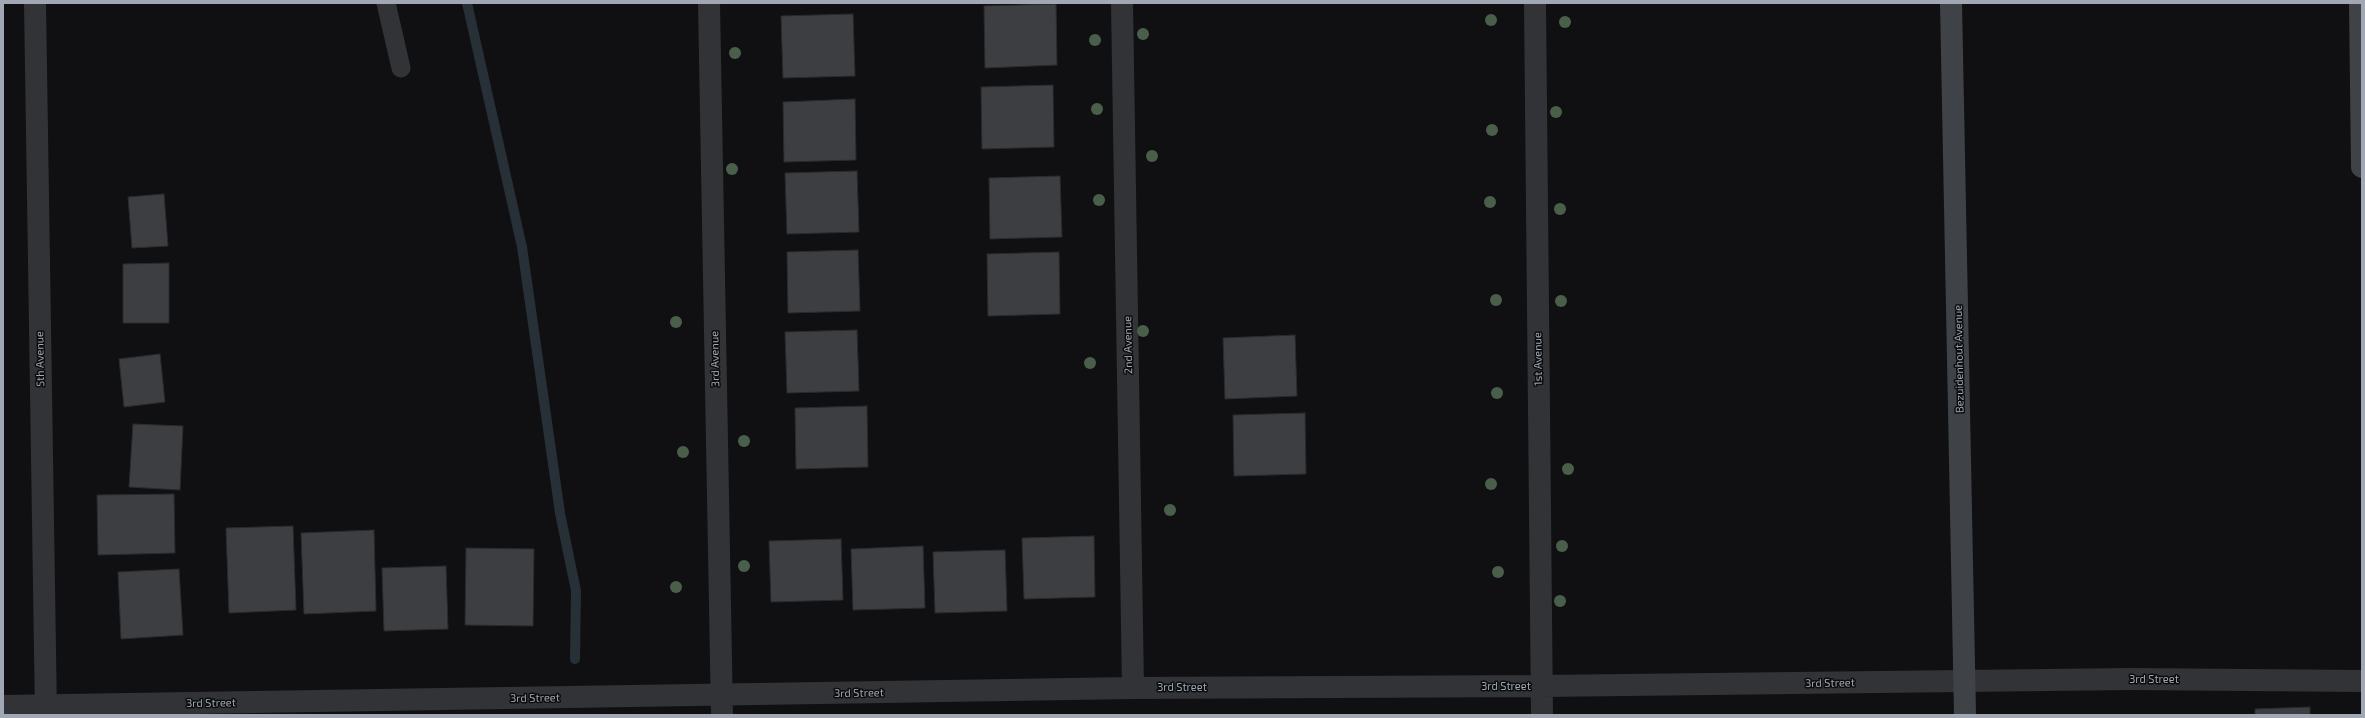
<!DOCTYPE html>
<html>
<head>
<meta charset="utf-8">
<style>
  body { margin:0 }
  #map { position:relative; width:2365px; height:718px; overflow:hidden; background:#101012; font-family:"Exo 2",sans-serif }
  canvas { display:block }
  .frame { position:absolute; inset:0; border:4px solid #a1a8b3; pointer-events:none }
</style>
</head>
<body>
<div id="map">
<canvas width="2365" height="718"></canvas>
<div class="frame"></div>
</div>
<script>
const context = document.querySelector('canvas').getContext('2d');
context.lineJoin = 'round';
const poly = rows => new Path2D(rows.map(r => 'M' + r).join(''));
function strokePath(path, color, width, dash) { context.strokeStyle = color; context.lineWidth = width; context.lineCap = dash ? 'butt' : 'round'; context.setLineDash(dash || []); context.stroke(path); }
function fill(path, color) { context.fillStyle = color; context.fill(path, 'evenodd'); }
function label(font, color, halo, rows, align = 'center') {
  context.font = font + ' "Exo 2",sans-serif'; context.lineWidth = 3; context.setLineDash([]); context.textBaseline = 'middle'; context.strokeStyle = halo; context.fillStyle = color; for (const [text, x, y, turn = 0] of rows) {
    context.save(); context.translate(x, y); context.rotate((+turn || 0) * Math.PI / 180); context.textAlign = isNaN(turn) ? turn : align; if (halo) context.strokeText(text, 0, 0); context.fillText(text, 0, 0); context.restore();
  }
}
strokePath(poly([
  [467,3,522,247,560,513,576,591,575,659]
]), '#273036', 10);
const building = poly([
  [1056,4,1057,65,985,68,984,6,1056,4],
  [853,14,855,76,783,78,781,16,853,14],
  [1053,85,1054,147,982,149,981,87,1053,85],
  [855,99,856,160,784,162,783,102,855,99],
  [857,171,859,232,787,234,785,173,857,171],
  [1060,176,1062,237,990,239,989,178,1060,176],
  [164,194,168,246,132,248,128,197,164,194],
  [858,250,860,311,788,313,787,252,858,250],
  [1059,252,1060,314,988,316,987,254,1059,252],
  [169,263,169,323,123,323,123,264,169,263],
  [857,330,859,391,787,393,785,332,857,330],
  [1295,335,1297,396,1225,399,1223,338,1295,335],
  [160,354,165,402,124,407,119,359,160,354],
  [867,406,868,467,796,469,795,408,867,406],
  [1305,413,1306,474,1234,476,1233,415,1305,413],
  [133,424,183,426,180,490,129,487,133,424],
  [174,494,175,553,98,555,97,495,174,494],
  [293,526,296,610,229,613,226,528,293,526],
  [374,530,376,611,304,614,301,533,374,530],
  [1094,536,1095,597,1024,599,1022,538,1094,536],
  [841,539,843,600,771,602,769,541,841,539],
  [923,546,925,608,853,610,851,549,923,546],
  [466,548,534,549,533,626,465,625,466,548],
  [1005,550,1007,611,935,613,933,552,1005,550],
  [446,566,448,629,384,631,382,568,446,566],
  [179,569,183,635,121,639,118,572,179,569],
  [2310,707,2310,715,2255,715,2255,709,2310,707]
]);
fill(building, '#3c3e42');
strokePath(building, '#2a2b2e', 1);
strokePath(poly([
  [386,3,401,68]
]), '#313337', 19);
strokePath(poly([
  [35,3,46,715],
  [709,3,722,715],
  [1122,3,1133,688],
  [1535,3,1542,715],
  [3,706,1133,688,1541,686,2131,679,2362,681]
]), '#313337', 22);
strokePath(poly([
  [1951,3,1965,715],
  [2360,3,2362,167]
]), '#3f4247', 22);
context.fillStyle = '#495f4a';
for (const [x, y] of [
  [1491,20],
  [1565,22],
  [1143,34],
  [1095,40],
  [735,53],
  [1097,109],
  [1556,112],
  [1492,130],
  [1152,156],
  [732,169],
  [1099,200],
  [1490,202],
  [1560,209],
  [1496,300],
  [1561,301],
  [676,322],
  [1143,331],
  [1090,363],
  [1497,393],
  [744,441],
  [683,452],
  [1568,469],
  [1491,484],
  [1170,510],
  [1562,546],
  [744,566],
  [1498,572],
  [676,587],
  [1560,601]
]) { context.beginPath(); context.arc(x, y, 6, 0, 2 * Math.PI); context.fill(); }
label('11px', '#a1a8b3', '#0b0c0d', [
  ["2nd Avenue",1128,345,-91],
  ["5th Avenue",40,359,-91],
  ["3rd Avenue",715,359,-91],
  ["1st Avenue",1538,359,-91],
  ["Bezuidenhout Avenue",1959,359,-91],
  ["3rd Street",2154,679],
  ["3rd Street",1830,683,-1],
  ["3rd Street",1506,686],
  ["3rd Street",1182,687],
  ["3rd Street",859,693,-1],
  ["3rd Street",535,698,-1],
  ["3rd Street",211,703,-1]
]);
</script>
</body>
</html>
